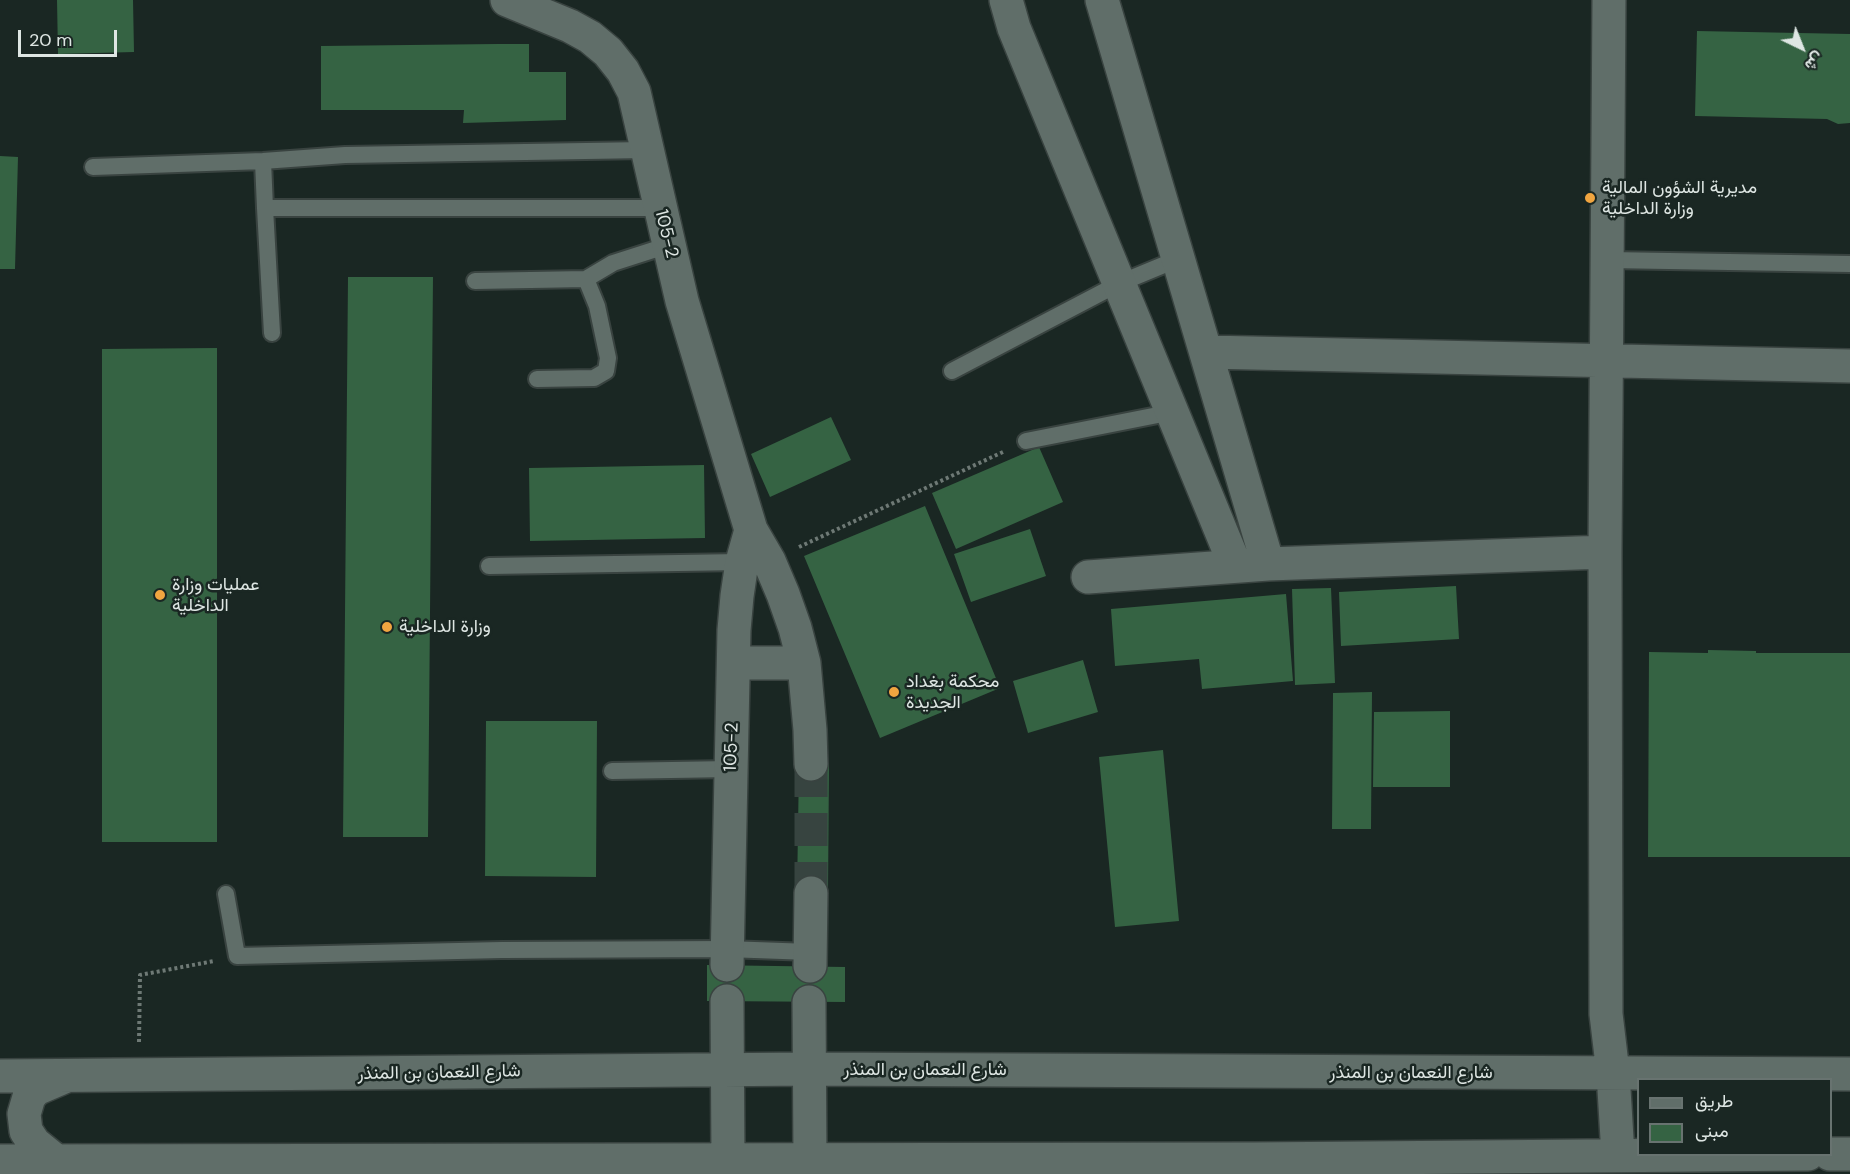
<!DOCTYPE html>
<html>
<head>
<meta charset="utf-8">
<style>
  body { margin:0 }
  #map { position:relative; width:1850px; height:1174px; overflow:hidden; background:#1a2723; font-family:"DM Sans",Vazirmatn,sans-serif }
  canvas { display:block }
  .legend { position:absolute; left:1637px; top:1078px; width:195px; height:78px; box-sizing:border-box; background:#1a2723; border:2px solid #687370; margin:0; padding:8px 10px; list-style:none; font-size:18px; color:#dee6e3 }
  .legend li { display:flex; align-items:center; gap:12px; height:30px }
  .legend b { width:30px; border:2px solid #687370 }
  .north { position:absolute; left:1772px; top:18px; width:60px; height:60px; -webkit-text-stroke:4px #1a2723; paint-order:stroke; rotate:137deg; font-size:16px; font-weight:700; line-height:24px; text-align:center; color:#dee6e3 }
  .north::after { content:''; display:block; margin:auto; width:21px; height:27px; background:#dee6e3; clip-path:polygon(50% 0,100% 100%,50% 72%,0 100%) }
  .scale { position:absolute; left:18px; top:30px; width:99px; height:27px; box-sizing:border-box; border:3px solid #dee6e3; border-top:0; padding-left:8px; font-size:18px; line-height:21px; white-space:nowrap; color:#dee6e3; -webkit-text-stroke:4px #1a2723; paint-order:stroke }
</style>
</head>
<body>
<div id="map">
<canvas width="1850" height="1174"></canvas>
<ul class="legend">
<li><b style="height:8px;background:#606e69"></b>طريق</li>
<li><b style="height:16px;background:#356343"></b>مبنى</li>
</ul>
<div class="north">ش</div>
<div class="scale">20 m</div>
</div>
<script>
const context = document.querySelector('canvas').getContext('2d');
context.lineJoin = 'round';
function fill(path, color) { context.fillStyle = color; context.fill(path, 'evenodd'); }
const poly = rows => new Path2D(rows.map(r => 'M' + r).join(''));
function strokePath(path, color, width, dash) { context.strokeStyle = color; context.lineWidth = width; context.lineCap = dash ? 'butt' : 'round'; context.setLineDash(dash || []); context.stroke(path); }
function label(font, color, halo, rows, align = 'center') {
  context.font = font + ' "DM Sans",Vazirmatn,sans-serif'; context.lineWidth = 5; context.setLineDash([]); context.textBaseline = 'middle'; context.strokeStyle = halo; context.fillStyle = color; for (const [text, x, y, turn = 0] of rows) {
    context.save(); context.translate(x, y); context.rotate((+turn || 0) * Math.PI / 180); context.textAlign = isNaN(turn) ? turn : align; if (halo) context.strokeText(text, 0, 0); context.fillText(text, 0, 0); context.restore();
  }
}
fill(poly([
  [57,0,133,0,134,52,58,54],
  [1697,31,1850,34,1850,123,1838,124,1827,119,1695,116],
  [497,44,529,44,529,72,566,72,566,120,463,123,464,110,321,110,321,46],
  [0,156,18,157,15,269,0,269],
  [348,277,433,277,428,837,343,837],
  [217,348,217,842,102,842,102,349],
  [831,417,851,460,770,497,751,454],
  [1039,447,1063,502,956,549,932,493],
  [704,465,705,538,530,541,529,468],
  [925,506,1000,688,880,738,804,556],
  [1030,529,1046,576,971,602,954,554],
  [1456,586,1459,639,1341,646,1339,592],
  [1331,588,1335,683,1295,685,1292,589],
  [1286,594,1293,681,1202,689,1199,659,1115,666,1111,609],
  [1708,650,1756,651,1756,653,1850,653,1850,857,1648,857,1649,652,1708,653],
  [1083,660,1098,712,1028,733,1013,681],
  [1372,692,1371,829,1332,829,1333,693],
  [1450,711,1450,787,1373,787,1374,712],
  [486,721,597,721,596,877,485,876],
  [1163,750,1179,921,1115,927,1099,757],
  [799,764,829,764,828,893,797,893],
  [707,965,845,967,845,1002,707,1001]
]), '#356343');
strokePath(poly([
  [811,764,811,893]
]), '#374440', 33, [33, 16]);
const lane = poly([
  [263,161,265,208,272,333],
  [93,167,263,161,345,155,646,150],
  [265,208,660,208],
  [1608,260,1850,264],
  [475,281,586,279,613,263,669,245],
  [952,371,1120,283,1178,259],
  [537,379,594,378,606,371,608,358,597,306,586,279],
  [1026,441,1173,412],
  [489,566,742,562],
  [612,771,731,769],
  [226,894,237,956,502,950,727,949,810,952]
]);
const street = poly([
  [507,0,570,26,590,37,608,52,623,71,634,92,682,301,751,530,769,561,783,594,795,628,804,663,810,730,811,764],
  [1006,0,1014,28,1235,565],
  [1102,0,1268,564],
  [1609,0,1605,552,1606,1014,1613,1073,1618,1155],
  [1206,352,1850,366],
  [1088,577,1268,564,1605,552],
  [734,663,804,663],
  [727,965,734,630,737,596,742,562,751,530],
  [810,966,811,893],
  [727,1001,728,1159],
  [809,1002,810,1159],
  [0,1076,809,1069,1850,1074],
  [1830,1154,1850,1154],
  [55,1160,34,1143,26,1131,24,1114,29,1097,36,1089,64,1077],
  [0,1161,1254,1159,1808,1154]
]);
strokePath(lane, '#394340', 20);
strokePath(street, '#394340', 36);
strokePath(poly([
  [799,547,1005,451],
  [139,1042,140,975,214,961]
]), '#6e7975', 4, [3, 3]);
strokePath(lane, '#606e69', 16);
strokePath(street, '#606e69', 33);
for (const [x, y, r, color] of [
  [1590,198,6,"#f1a540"],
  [160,595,6,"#f1a540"],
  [387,627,6,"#f1a540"],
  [894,692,6,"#f1a540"]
]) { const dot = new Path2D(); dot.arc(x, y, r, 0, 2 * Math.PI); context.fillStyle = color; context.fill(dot); strokePath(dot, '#1a2723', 2); }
label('18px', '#dee6e3', '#1a2723', [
  ["مديرية الشؤون المالية",1602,188],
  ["وزارة الداخلية",1602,209],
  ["عمليات وزارة",172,585],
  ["الداخلية",172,606],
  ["وزارة الداخلية",399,627],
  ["محكمة بغداد",906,682],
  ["الجديدة",906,703]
], 'left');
label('18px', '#dee6e3', '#1a2723', [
  ["105-2",666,234,76],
  ["105-2",732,747,-88],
  ["شارع النعمان بن المنذر",925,1070],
  ["شارع النعمان بن المنذر",439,1073,-1],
  ["شارع النعمان بن المنذر",1411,1073]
]);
</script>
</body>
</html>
